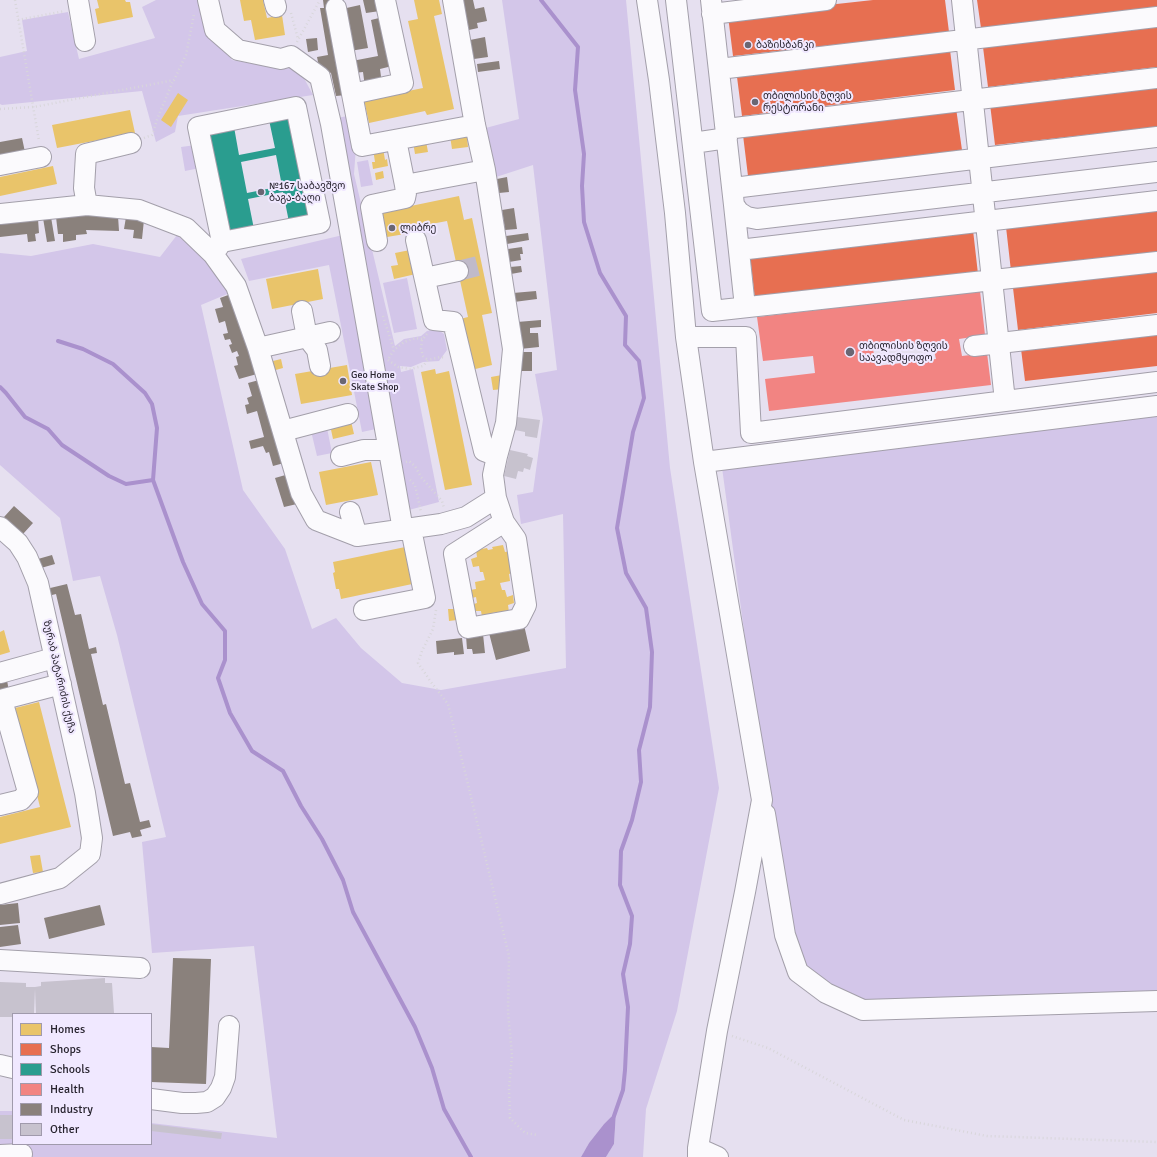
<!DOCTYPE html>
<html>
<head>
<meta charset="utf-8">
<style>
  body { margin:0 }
  #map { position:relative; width:1157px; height:1157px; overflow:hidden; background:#e6e0f0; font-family:Signika,sans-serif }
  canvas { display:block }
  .legend { position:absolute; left:12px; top:1013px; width:140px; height:132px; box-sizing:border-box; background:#f0e8ff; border:1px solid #a09aac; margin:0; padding:5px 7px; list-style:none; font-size:12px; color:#28242f }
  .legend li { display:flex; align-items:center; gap:8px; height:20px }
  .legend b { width:20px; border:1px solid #a09aac }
</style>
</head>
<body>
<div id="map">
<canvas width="1157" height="1157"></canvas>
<ul class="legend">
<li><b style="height:11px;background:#e9c46a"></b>Homes</li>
<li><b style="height:11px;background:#e76f51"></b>Shops</li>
<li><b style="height:11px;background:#2a9d8f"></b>Schools</li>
<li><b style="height:11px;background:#f28482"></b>Health</li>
<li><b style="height:11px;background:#8a817c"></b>Industry</li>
<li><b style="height:11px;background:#c7c2ce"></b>Other</li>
</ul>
</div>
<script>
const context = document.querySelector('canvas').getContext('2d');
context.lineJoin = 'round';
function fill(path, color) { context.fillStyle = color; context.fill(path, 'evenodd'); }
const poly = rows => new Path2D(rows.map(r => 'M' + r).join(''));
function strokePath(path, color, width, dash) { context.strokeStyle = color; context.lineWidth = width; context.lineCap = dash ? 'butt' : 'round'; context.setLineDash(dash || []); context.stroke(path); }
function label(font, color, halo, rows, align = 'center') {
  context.font = font + ' Signika,"Noto Sans Georgian",sans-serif'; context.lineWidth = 4; context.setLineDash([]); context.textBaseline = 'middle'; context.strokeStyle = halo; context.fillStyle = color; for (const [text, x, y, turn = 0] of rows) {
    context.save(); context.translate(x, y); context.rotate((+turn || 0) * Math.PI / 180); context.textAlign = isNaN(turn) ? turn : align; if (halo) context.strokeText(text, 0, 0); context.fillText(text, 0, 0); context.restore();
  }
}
fill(poly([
  [156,0,202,0,212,34,232,60,282,69,298,67,313,95,178,116,175,132,156,142,142,91,2,105,0,104,0,57,27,51,22,20,68,12,79,59,155,38,142,7],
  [502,0,626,0,670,468,719,788,677,1011,646,1109,643,1157,606,1157,614,1144,616,1112,604,1124,589,1143,581,1157,0,1157,0,1111,13,1111,13,1144,151,1144,151,1123,277,1138,254,946,152,953,142,842,166,837,117,635,100,576,73,581,60,518,0,465,0,253,31,256,93,244,160,257,177,235,211,265,232,292,201,305,243,490,285,549,312,629,336,618,361,648,402,683,441,690,566,668,563,514,521,524,517,495,533,492,543,419,535,374,557,370,533,165,493,178,482,129,519,119],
  [353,115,356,147,354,174,395,346,404,339,421,336,427,331,437,329,444,334,447,350,439,361,423,362,411,367,400,366,401,372,413,369,439,502,405,511,337,118],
  [196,145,200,168,185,171,181,147],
  [368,160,373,185,361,187,357,162],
  [343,235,376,429,362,432,329,265,249,281,241,259],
  [407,278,417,329,394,333,383,283],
  [1157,406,1157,1001,863,1010,826,993,785,935,721,460],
  [327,428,332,453,317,456,311,431]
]), '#d3c6e9');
fill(poly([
  [616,1112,614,1144,606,1157,581,1157,589,1143,604,1124]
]), '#aa91cd');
fill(poly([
  [97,0,125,0,126,2,130,2,133,17,98,24,95,9,99,8],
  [240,0,263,0,267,18,282,15,285,35,255,40,251,20,244,21],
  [414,0,439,0,442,14,434,16,454,109,427,115,425,111,369,123,364,100,423,88,408,21,418,19],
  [178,93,188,100,171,127,161,120],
  [130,110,135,133,57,148,52,125],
  [461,134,461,138,467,137,468,147,452,149,450,136],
  [426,141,428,152,415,154,413,142],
  [383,148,385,160,387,159,388,166,373,169,372,162,375,162,373,149],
  [53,166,57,184,0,196,0,177],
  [383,171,384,178,376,180,375,173],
  [459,196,464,220,472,218,492,313,482,315,492,365,467,371,456,320,468,317,447,221,410,228,411,233,387,237,381,208,406,207],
  [410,250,416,274,394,279,391,266,398,265,395,253],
  [318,269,323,299,272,309,266,279],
  [281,359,283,368,272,371,269,362],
  [347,365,352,395,301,404,295,374],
  [435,369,436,374,449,371,472,485,445,490,421,372],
  [502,375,503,389,493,390,491,377],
  [351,421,354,434,333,439,330,425],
  [371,462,378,495,326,505,319,472],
  [503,545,505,552,511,551,512,559,509,559,510,565,513,565,515,572,509,574,510,581,500,583,502,590,505,590,507,597,513,595,514,603,508,605,509,612,498,614,498,612,492,613,493,615,482,617,481,611,475,611,474,604,477,603,476,597,472,598,470,590,476,589,475,582,485,580,483,572,480,572,479,566,473,567,471,559,477,557,476,550,487,548,488,550,493,549,492,547],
  [410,546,417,583,341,599,339,589,336,589,333,573,335,572,333,562],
  [448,609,456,609,457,620,449,621],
  [4,630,10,652,0,655,0,632],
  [39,702,71,827,0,844,0,817,40,807,15,708],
  [40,855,43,872,33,873,30,856]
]), '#e9c46a');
fill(poly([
  [873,0,945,0,949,32,733,56,728,16],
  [977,0,1157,0,1157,9,981,28],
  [1157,27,1157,67,988,87,983,47],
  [950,50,955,90,742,116,737,77],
  [1157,86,1157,127,995,145,990,104],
  [956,108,962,150,748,176,743,135],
  [1157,209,1157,254,1011,271,1006,227],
  [973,230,978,274,755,300,750,256],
  [1157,271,1157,313,1018,330,1013,288],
  [1157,334,1157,366,1025,381,1021,349]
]), '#e76f51');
fill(poly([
  [295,115,315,217,289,222,283,192,248,199,254,229,227,234,207,133,234,127,239,155,275,148,269,120],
  [276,155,282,186,247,193,241,162]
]), '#2a9d8f');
fill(poly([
  [980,291,985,335,959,339,962,356,987,353,991,385,769,411,765,379,815,373,813,356,763,361,757,317],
  [932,342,936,359,876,366,873,349]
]), '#f28482');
fill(poly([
  [323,0,338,0,346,95,336,96,331,73,319,67,317,57,328,55,320,8,324,8],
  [363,0,377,0,380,11,366,13],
  [463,0,473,0,475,9,484,7,487,21,477,23,478,28,469,30],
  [360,5,368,48,350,51,342,9],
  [383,17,392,66,380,69,382,84,365,87,363,72,354,73,352,61,378,56,371,20],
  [485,37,488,57,474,59,470,40],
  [317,38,318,50,308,52,306,39],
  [499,61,500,69,478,72,477,64],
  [22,138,25,152,0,157,0,142],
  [507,177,509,192,499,193,497,179],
  [514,208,517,229,505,230,502,210],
  [85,214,118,216,119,231,86,230,87,234,76,235,76,240,63,242,63,234,58,234,56,217],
  [51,217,55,241,47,242,43,218],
  [126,217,144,220,142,239,133,238,134,230,124,229],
  [38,219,39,233,35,234,36,241,28,242,27,234,0,237,0,222],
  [528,233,529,240,507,244,506,236],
  [522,247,523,254,520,254,521,260,509,262,508,249],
  [521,266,522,272,511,274,510,267],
  [536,291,537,299,514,302,513,293],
  [231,294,257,374,239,379,234,366,238,365,236,357,239,356,237,351,232,353,229,345,232,344,230,339,225,340,223,334,228,333,225,321,219,323,215,309,223,307,220,298],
  [541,320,541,327,530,328,530,333,538,333,539,347,520,349,517,322],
  [521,352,532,352,532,371,521,371],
  [259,380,284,463,273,466,269,452,266,453,263,446,251,449,249,441,264,437,257,411,247,414,245,405,249,404,247,398,252,396,248,383],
  [289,474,297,504,284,507,275,478],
  [14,506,33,523,23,534,4,517],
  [52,555,55,564,41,568,38,559],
  [67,584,75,615,81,614,89,649,96,647,97,653,91,654,103,705,106,704,125,784,130,783,140,822,149,820,151,827,140,830,142,836,132,838,130,832,113,836,56,594,48,596,46,589],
  [524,625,530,651,496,660,489,633],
  [483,634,485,653,473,654,472,649,467,649,466,636],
  [462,638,464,654,454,655,454,652,437,654,436,641],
  [7,680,9,692,0,694,0,682],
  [18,903,20,923,0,925,0,905],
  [100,905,105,925,49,939,44,918],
  [18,925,21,944,0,947,0,927],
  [173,958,211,959,206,1084,151,1082,151,1047,169,1048]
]), '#8a817c');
strokePath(poly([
  [541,0,578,47,575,90,584,154,582,186,584,222,600,273,626,316,625,345,639,361,644,398,633,432,617,528,626,573,646,608,652,652,650,707,639,750,641,782,632,820,621,851,620,885,632,916,630,944,623,974,628,1007,625,1070,623,1090,614,1116],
  [58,341,83,349,113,364,145,393,152,404,157,428,153,480,183,562,202,604,225,631,225,660,218,678,230,713,252,751,283,771,301,806,322,839,343,880,353,912,415,1027,432,1068,444,1109,471,1157],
  [0,387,6,393,25,417,48,429,62,445,109,476,126,484,153,480]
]), '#aa91cd', 4);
fill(poly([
  [517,417,540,420,537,438,525,436,525,432,515,430],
  [510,450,528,454,527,456,533,458,530,470,524,468,523,472,518,471,516,479,504,476],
  [105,978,105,983,112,983,114,1013,36,1014,35,989,34,1014,13,1014,13,1017,0,1017,0,982,26,983,26,987,35,987,41,986,41,982],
  [0,1115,13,1115,13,1139,0,1139],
  [151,1124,222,1133,221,1139,151,1131]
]), '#c7c2ce');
strokePath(poly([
  [458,271,482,265]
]), '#c0bac9', 20, [20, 10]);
const minor = poly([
  [78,0,85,41],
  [208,0,215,30,238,50,281,59,291,56,320,77,331,124,403,530],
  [274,0,276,7],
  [647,0,659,80,675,213,686,337,704,462,762,800,745,892,717,1031,698,1148,698,1157],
  [676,0,712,311,1157,262],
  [711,0,734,205,739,212,747,217,757,219,1157,172],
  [962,0,1005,401],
  [336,8,352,94,403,83,385,0],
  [712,14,826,0],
  [719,69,1157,17],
  [352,94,362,146,475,125],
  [726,129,1157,78],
  [396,140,405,185,485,170],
  [693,143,727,138],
  [0,165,41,157],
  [733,188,1157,137],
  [87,205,84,188,86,154,131,143],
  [734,205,745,307],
  [0,214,87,205,139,210,186,228,213,254,236,286,258,348,301,493,316,520,357,536,441,524,466,517,496,498,493,475,497,456,506,423,513,349,485,170,475,125,453,0],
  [416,240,434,320,453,322,484,451,497,456],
  [377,241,371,207,372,205,405,198,406,193,405,185],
  [739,250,1157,201],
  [213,254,222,242,320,223,296,107,198,127,222,242],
  [425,278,458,271],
  [302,311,307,337,317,350,320,366],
  [686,337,746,337,751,433,1157,382],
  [974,346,1157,325],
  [258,348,330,332],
  [283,431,348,414],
  [341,456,364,450,388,450],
  [704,462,1157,406],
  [496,498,504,522,516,539,526,605,519,619,468,628,454,554,504,522],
  [350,512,357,536],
  [0,527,18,543,27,557,38,583,85,793,92,838,90,854,60,878,0,894],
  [364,610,425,598,411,529],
  [0,673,54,658],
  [0,700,61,684],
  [0,805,21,800,28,792,2,700],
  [765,814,785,935,798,972,826,993,863,1010,1157,1001],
  [0,960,140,968],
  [0,1065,13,1068],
  [151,1099,182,1103,196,1103,207,1102,215,1097,221,1088,225,1077,229,1026],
  [698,1148,718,1157],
  [0,1155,22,1154]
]);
strokePath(minor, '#a39faa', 22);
strokePath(poly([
  [15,0,39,141],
  [291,13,298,39],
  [18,20,65,11],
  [297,42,320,0],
  [0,109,34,107,174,80,186,55,194,14],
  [144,138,152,135,158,117,173,81],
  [383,316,394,350],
  [427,334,422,340,421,349,423,356,428,360],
  [389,358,394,350,404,342,416,338,423,339],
  [388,360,398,367,410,369,423,366,428,360,440,357,446,358],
  [406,462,409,461,415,466,421,477,442,501,444,508],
  [410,480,415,485,421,512],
  [436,610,433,629,422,651,418,663,431,682,448,704,465,772,509,956,508,1012,512,1056,509,1088,510,1118,525,1133,538,1135],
  [732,1036,768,1048,904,1120,987,1136,1157,1142]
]), '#d8d6da', 2.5, [1, 3]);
strokePath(minor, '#fbfafd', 20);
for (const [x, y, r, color] of [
  [748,45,4,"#6a6673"],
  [755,102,4,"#6a6673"],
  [261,192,4,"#6a6673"],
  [392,228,4,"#6a6673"],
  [850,352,5,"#6a6673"],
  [343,381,4,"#6a6673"]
]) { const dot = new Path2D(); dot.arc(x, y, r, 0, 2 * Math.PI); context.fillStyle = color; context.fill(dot); strokePath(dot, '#f0e8ff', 1.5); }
label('10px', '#28242f', '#f0e8ff', [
  ["ბაზისბანკი",756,45],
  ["თბილისის ზღვის",763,96],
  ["რესტორანი",763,108],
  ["№167 საბავშვო",269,186],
  ["ბაგა-ბაღი",269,198],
  ["ლიბრე",400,228],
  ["თბილისის ზღვის",859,346],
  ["საავადმყოფო",859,358],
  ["Geo Home",351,375],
  ["Skate Shop",351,387]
], 'left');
label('10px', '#28242f', '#f0e8ff', [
  ["ზურაბ პატარიძის ქუჩა",59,677,77]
]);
</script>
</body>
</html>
